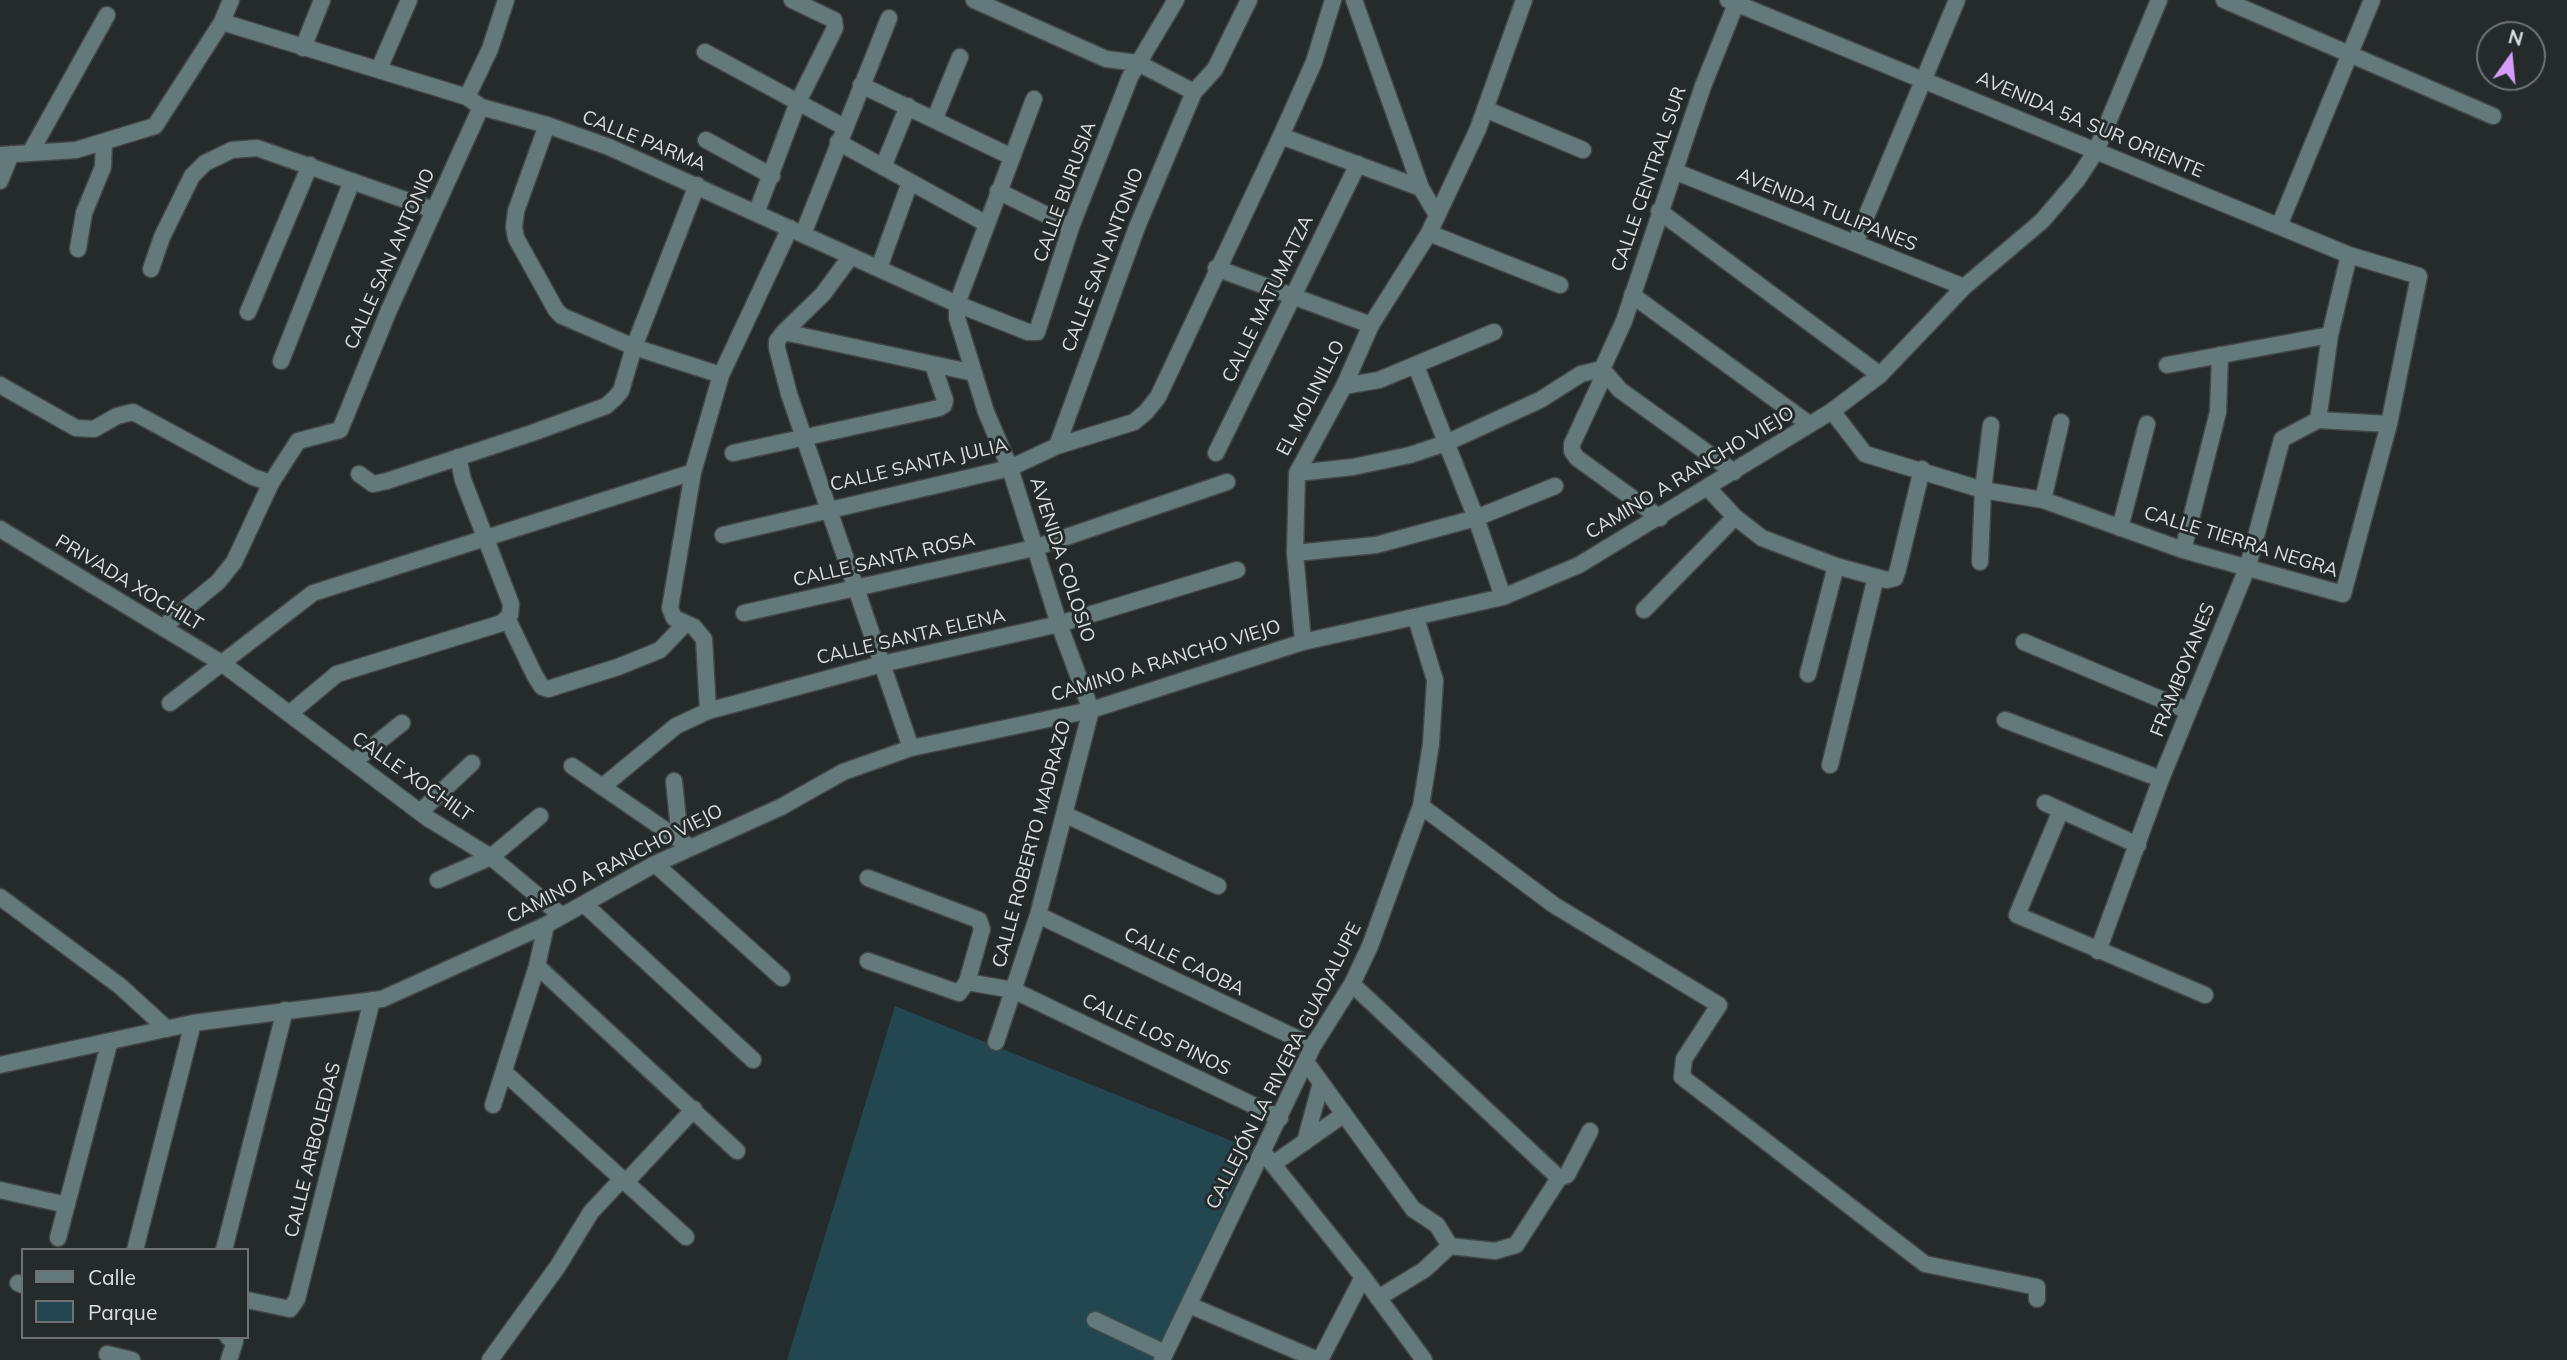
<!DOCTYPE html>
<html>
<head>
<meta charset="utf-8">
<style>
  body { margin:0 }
  #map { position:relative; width:2567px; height:1360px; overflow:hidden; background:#252a2b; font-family:Mulish,sans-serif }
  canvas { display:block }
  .legend { position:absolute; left:21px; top:1248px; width:228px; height:91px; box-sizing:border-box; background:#252a2b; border:2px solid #6e7273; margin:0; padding:9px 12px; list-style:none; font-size:21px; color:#dbdfe0 }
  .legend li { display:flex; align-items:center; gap:14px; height:35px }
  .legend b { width:35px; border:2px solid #6e7273 }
  .north { position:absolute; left:2476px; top:21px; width:70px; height:70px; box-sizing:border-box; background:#252a2b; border:2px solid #6e7273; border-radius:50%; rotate:15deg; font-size:19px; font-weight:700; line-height:28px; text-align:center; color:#dbdfe0 }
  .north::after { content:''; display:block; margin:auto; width:24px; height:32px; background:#d59cfb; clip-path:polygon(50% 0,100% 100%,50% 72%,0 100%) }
</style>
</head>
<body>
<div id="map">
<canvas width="2567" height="1360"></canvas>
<ul class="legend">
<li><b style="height:9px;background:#647a7a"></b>Calle</li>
<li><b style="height:19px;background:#234750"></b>Parque</li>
</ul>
<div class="north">N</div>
</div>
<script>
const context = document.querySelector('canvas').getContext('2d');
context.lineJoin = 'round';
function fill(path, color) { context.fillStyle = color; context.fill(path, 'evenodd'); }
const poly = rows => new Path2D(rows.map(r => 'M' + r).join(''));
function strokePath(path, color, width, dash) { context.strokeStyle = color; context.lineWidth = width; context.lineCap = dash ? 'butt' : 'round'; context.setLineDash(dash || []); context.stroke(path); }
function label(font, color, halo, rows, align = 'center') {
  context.font = font + ' Mulish,sans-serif'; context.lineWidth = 6; context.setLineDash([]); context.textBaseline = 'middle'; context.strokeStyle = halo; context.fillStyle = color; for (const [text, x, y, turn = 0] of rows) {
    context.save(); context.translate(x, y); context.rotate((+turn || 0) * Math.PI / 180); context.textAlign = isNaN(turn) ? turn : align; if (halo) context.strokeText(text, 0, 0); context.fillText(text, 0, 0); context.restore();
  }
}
fill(poly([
  [895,1006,1252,1149,1153,1360,787,1360]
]), '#234750');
const minor = poly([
  [974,0,1106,59,1138,63,1194,92],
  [1354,0,1421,188],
  [1728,0,2349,255,2419,276,2389,424,2343,594,2183,550,2043,500,1983,490,1865,454,1832,411],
  [2224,0,2493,116],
  [222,22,467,97,481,107,547,125,609,147,957,304,1028,332,1037,332,1071,227,1130,77,1176,0],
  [303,48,322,0],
  [705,52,844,127],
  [379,69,409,0],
  [861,85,1012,157],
  [467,97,490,49,506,0],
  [1485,109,1583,150],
  [935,118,960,57],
  [547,125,516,211,514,227,516,238,556,310,562,316,634,347,721,375],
  [1281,136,1421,188,1437,215],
  [706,140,772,176],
  [838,142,985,223],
  [30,153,107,15],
  [0,155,76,150,155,126,222,22,231,0],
  [883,167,908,106],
  [1674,171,1964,287],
  [0,181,11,154],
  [998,191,1071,227],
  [757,211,798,102,835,28,834,20,792,0],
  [1659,211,1880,375],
  [2279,226,2372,0],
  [1429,233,1560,285],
  [803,234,889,18],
  [1855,243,1957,0],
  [78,249,84,213,103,167,104,142],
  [851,256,823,294,784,332,777,341,777,348,789,394,911,748],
  [879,268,910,182],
  [1216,268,1371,325],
  [151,269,162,237,192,176,205,163,232,150,257,148,434,210],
  [1632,295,1809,424],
  [248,312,310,165],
  [784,332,974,373],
  [281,361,352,181],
  [2167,365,2330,335],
  [1416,366,1476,518,1503,597],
  [1602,369,1620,390,1734,472],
  [0,385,76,428,94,429,117,416,133,412,253,477,271,483],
  [1344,386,1379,380,1494,332],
  [2318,420,2330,335,2349,255],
  [1057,446,1137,227,1194,92,1215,69,1249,0],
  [733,453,939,408,944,405,945,400,933,365],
  [1216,453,1358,164],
  [693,472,670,608,674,618,694,627,704,639,708,711],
  [1297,473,1353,467,1410,455,1446,443,1540,400,1581,374,1602,369],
  [359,474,373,484,387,481,532,433,606,406,615,398,621,391,634,347,697,185],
  [1707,487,1735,517,1762,538,1836,566,1887,580,1895,578,1898,569,1922,469],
  [2043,500,2061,422],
  [1660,518,1577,458,1572,451,1572,444,1600,384,1602,369,1624,321,1703,86,1736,4],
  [2120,528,2147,424],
  [0,529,223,664,429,819,491,857,562,916],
  [723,535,1010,468,1057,446,1134,422,1146,412,1158,397,1281,136,1314,62,1333,0],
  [2183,550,2218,412,2220,355],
  [1295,553,1376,545,1476,518,1555,486],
  [1980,562,1983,490,1991,425],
  [1644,610,1735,517],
  [744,613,1034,548,1227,482],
  [507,618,535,676,542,687,548,689,618,667,660,650,684,625],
  [163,627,218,582,234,562,271,483,298,441,340,430,389,310,481,107],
  [1303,642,1295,553,1297,473,1344,386,1371,325,1429,233,1478,129,1524,0],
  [2024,642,2189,711],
  [1808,674,1836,566],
  [170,703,313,593,693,472,721,375,790,228],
  [289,714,337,674,502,623,510,615,511,604,463,480,458,457],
  [2005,720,2161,779],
  [353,762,402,723],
  [1830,765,1876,577],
  [572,766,690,847],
  [674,781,680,840],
  [602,787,676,726,708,711,882,664,1059,624,1237,570],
  [2045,803,2138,845],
  [1421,806,1554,905,1719,1005,1684,1059,1682,1077,1925,1264,2037,1287,2037,1299],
  [2061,810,2017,915,2205,995],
  [420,812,472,763],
  [1064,814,1218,886],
  [655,864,782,978],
  [438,880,491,857,540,816],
  [0,897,120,986,167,1029],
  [584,904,753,1060],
  [1038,915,1313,1046],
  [2098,951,2161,779,2248,566,2282,439,2318,420,2389,424],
  [868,961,959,993,967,982,982,929,979,920,868,878],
  [537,966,737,1151],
  [967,982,1013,990,1280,1118],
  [1352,984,1559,1178],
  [996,1042,1038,915,1091,710,1059,624,1010,468,986,412,957,318,957,304,1034,99],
  [1306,1062,1413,1209,1437,1225,1450,1246],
  [0,1065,193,1023,382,999,546,925,655,864,781,807,843,772,911,748,1091,710,1303,642,1503,597,1579,565,1832,411,1880,375,1964,287,2042,221,2077,180,2096,151,2159,0],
  [504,1072,686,1237],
  [493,1105,537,966,546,925],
  [1305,1142,1321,1083],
  [1263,1152,1363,1277,1424,1360],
  [1273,1164,1343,1115],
  [626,1182,694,1109],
  [0,1190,67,1205],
  [58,1238,109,1044],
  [135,1250,193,1023],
  [224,1250,285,1010],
  [18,1283,23,1285],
  [1378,1298,1424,1270,1450,1246,1495,1251,1516,1245,1559,1178,1567,1175,1590,1131],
  [247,1300,290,1309,297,1299,372,1000],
  [1189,1305,1318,1360],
  [1095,1320,1165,1353],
  [228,1337,235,1341,229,1360],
  [107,1354,132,1360],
  [490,1360,558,1266,591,1212,622,1179],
  [1162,1360,1313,1046,1352,984,1370,946,1421,806,1431,744,1435,680,1416,618],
  [1320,1360,1363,1277]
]);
strokePath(minor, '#424748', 19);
strokePath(minor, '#647a7a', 16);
label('19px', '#dbdfe0', '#252a2b', [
  ["AVENIDA 5A SUR ORIENTE",2090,125,23],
  ["CALLE PARMA",644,141,22],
  ["CALLE CENTRAL SUR",1649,179,-71],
  ["CALLE BURUSIA",1065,192,-70],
  ["AVENIDA TULIPANES",1827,210,22],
  ["CALLE SAN ANTONIO",390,259,-66],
  ["CALLE SAN ANTONIO",1103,260,-69],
  ["CALLE MATUMATZA",1268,299,-64],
  ["EL MOLINILLO",1311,398,-63],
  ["CALLE SANTA JULIA",919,465,-13],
  ["CAMINO A RANCHO VIEJO",1690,473,-31],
  ["CALLE TIERRA NEGRA",2241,542,17],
  ["CALLE SANTA ROSA",884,560,-13],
  ["AVENIDA COLOSIO",1062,560,72],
  ["PRIVADA XOCHILT",129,583,31],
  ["CALLE SANTA ELENA",911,637,-13],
  ["CAMINO A RANCHO VIEJO",1166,661,-17],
  ["FRAMBOYANES",2183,670,-68],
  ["CALLE XOCHILT",412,777,35],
  ["CALLE ROBERTO MADRAZO",1032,844,-75],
  ["CAMINO A RANCHO VIEJO",615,864,-27],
  ["CALLE CAOBA",1184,962,26],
  ["CALLE LOS PINOS",1156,1035,26],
  ["CALLEJÓN LA RIVERA GUADALUPE",1284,1066,-63],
  ["CALLE ARBOLEDAS",313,1150,-76]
]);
</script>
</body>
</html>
